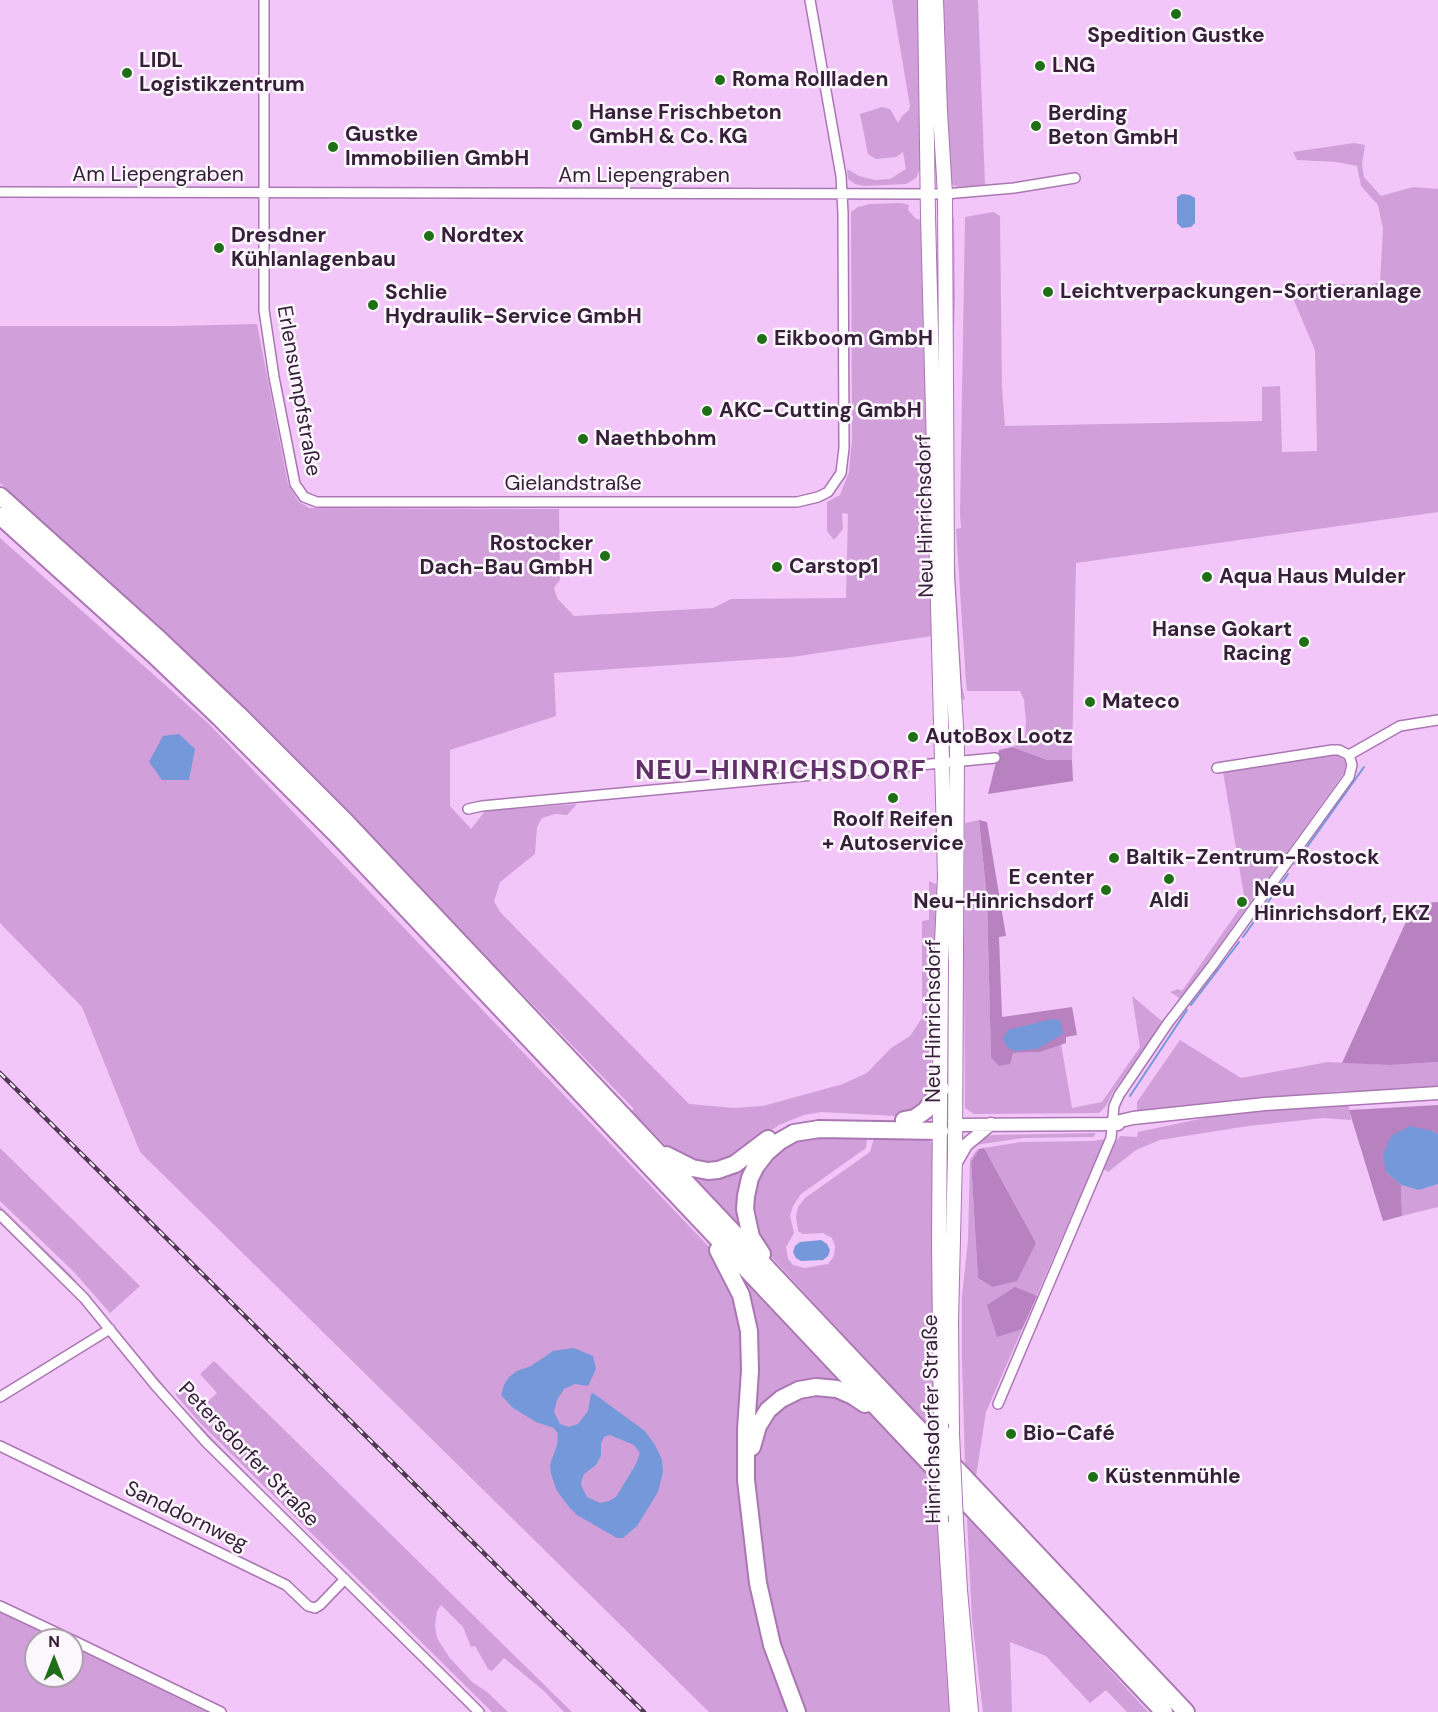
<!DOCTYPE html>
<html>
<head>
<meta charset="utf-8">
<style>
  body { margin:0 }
  #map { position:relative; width:1438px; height:1712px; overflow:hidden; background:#f2c6f9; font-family:"DM Sans",sans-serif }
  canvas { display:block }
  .north { position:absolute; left:24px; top:1628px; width:60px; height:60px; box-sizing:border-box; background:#fcf6fd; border:2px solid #ada0af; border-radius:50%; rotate:0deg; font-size:16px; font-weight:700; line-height:24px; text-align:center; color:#362039 }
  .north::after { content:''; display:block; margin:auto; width:21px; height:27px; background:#1e6f15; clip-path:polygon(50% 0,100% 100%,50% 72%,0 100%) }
</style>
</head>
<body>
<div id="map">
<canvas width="1438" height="1712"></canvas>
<div class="north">N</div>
</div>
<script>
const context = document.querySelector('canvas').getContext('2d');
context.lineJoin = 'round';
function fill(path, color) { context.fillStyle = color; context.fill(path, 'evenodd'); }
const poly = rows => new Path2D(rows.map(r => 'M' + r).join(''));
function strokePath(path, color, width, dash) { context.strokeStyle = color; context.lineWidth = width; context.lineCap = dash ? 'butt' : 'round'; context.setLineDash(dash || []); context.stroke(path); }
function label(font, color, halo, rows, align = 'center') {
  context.font = font + ' "DM Sans",sans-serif'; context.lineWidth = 5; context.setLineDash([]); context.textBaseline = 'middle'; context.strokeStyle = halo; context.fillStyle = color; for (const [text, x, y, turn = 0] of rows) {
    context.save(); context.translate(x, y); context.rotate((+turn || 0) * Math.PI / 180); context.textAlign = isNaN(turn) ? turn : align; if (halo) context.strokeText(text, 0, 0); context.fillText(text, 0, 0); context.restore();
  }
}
fill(poly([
  [892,0,920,0,920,169,916,178,906,184,864,186,855,184,848,179,847,169,859,176,875,180,890,179,906,169,903,152,896,157,876,159,868,154,860,114,882,107,890,109,898,123,902,116,909,110,910,106],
  [942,0,978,0,985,185,958,187,953,185,949,180],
  [1354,143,1365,145,1362,164,1364,177,1381,196,1413,187,1438,189,1438,512,1076,563,1072,760,1047,760,1012,747,1025,742,1026,721,1024,700,1020,691,967,691,966,683,956,529,961,528,960,515,965,217,993,212,1000,216,1002,388,1005,426,1262,421,1262,387,1280,386,1282,452,1317,451,1315,350,1292,296,1296,284,1355,284,1368,285,1380,282,1383,229,1378,205,1361,186,1357,166,1336,162,1297,160,1293,152],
  [901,203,909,205,908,210,916,219,922,220,932,636,792,657,554,673,556,716,450,750,450,806,471,829,485,811,577,804,567,815,555,814,542,818,537,827,535,854,500,882,494,901,500,912,689,1104,734,1108,763,1106,843,1084,867,1073,891,1048,910,1036,922,1018,922,921,929,920,929,881,940,886,930,981,932,1085,931,1091,919,1107,906,1115,897,1116,821,1112,804,1115,779,1125,763,1136,741,1156,706,1167,673,1153,631,1111,634,1109,243,706,0,483,0,326,174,326,257,324,288,484,298,501,309,508,559,509,560,580,554,588,557,598,574,616,713,608,731,599,846,598,848,514,842,513,843,529,834,540,827,531,827,502,840,495,849,472,852,440,851,212,858,207,870,204],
  [952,217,954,218,955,297,951,442,953,529,962,686,965,699,963,700,959,683,949,518],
  [0,538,209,724,713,1251,728,1275,745,1331,740,1457,791,1712,709,1712,140,1152,82,1007,0,923],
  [1333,754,1340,756,1346,762,1344,773,1181,999,1170,992,1178,989,1182,991,1245,901,1223,772],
  [979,820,987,899,991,1057,1013,1053,1040,1052,1061,1044,1072,1108,1102,1102,1140,1047,1132,996,1163,1022,1113,1092,1106,1106,1099,1113,974,1114,965,1108,964,954,965,823],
  [1180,1040,1241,1078,1328,1062,1390,1065,1438,1062,1438,1089,1392,1092,1342,1091,1137,1111,1137,1102],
  [1348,1102,1351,1120,1323,1118,1248,1126,1160,1140,1136,1150,1108,1172,1102,1168,1111,1149,1120,1136,1137,1137,1138,1132,1223,1114],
  [825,1120,930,1123,831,1123,769,1145,740,1227,688,1172,701,1174,799,1124],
  [1096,1133,1093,1137,1023,1138,975,1145,984,1136,993,1135],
  [811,1135,867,1137,866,1148,801,1194,793,1206,790,1216,794,1233,786,1247,788,1259,793,1265,805,1268,828,1264,834,1256,835,1246,832,1238,823,1233,803,1234,798,1231,796,1217,798,1207,805,1198,870,1152,874,1138,924,1139,931,1142,935,1151,936,1403,932,1404,933,1424,930,1428,760,1245,750,1218,751,1189,777,1147],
  [1105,1139,986,1412,976,1476,965,1464,962,1360,962,1297,968,1240,970,1160,976,1151,979,1149,971,1162,978,1278,992,1287,1036,1243,984,1148,1021,1142,1093,1141],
  [0,1148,140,1286,110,1313,74,1272,0,1201],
  [1438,1184,1438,1207,1402,1216,1401,1185,1419,1190],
  [0,1206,70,1274,166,1388,163,1388,37,1246,0,1210],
  [733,1269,844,1387,808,1383,750,1436,753,1380],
  [214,1361,572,1712,564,1712,543,1690,504,1658,492,1671,488,1669,475,1646,471,1647,463,1627,441,1605,437,1611,435,1626,437,1638,449,1657,472,1682,487,1692,508,1712,492,1712,201,1424,175,1394,183,1389,202,1407,217,1393,200,1374],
  [817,1390,865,1408,936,1484,950,1712,802,1712,784,1666,754,1530,753,1461,754,1449,775,1407],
  [172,1397,295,1523,486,1712,484,1712,197,1426,173,1401],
  [967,1518,1042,1596,1148,1712,1127,1712,1106,1690,1090,1703,1046,1656,1010,1642,1012,1712,983,1712,972,1619],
  [0,1610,61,1640,36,1640,36,1676,72,1676,72,1645,211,1712,0,1712]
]), '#d19fd9');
fill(poly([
  [1012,747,1047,760,1072,760,1073,781,988,794,999,750],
  [979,820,987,822,1006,936,999,937,1002,1017,1072,1007,1077,1035,1066,1037,1066,1043,1040,1052,1013,1053,1010,1064,999,1066,991,1057,987,899],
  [1438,902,1438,1062,1390,1065,1342,1063,1414,904],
  [1438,1105,1438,1134,1432,1131,1386,1172,1401,1185,1402,1216,1383,1221,1349,1110],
  [984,1148,1036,1243,1017,1281,992,1287,978,1278,971,1162,979,1149],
  [1015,1287,1037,1296,1022,1329,997,1337,987,1305]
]), '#b782bf');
fill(poly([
  [1182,194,1190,195,1195,198,1195,223,1191,227,1182,228,1177,223,1177,197],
  [179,734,195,749,189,780,162,780,149,762,163,736],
  [1052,1019,1060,1020,1063,1034,1037,1049,1014,1051,1007,1047,1003,1038,1008,1030],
  [1410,1126,1432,1131,1438,1134,1438,1184,1419,1190,1401,1185,1386,1172,1383,1155,1391,1136],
  [821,1240,827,1244,830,1250,828,1256,823,1260,801,1261,796,1258,793,1252,795,1246,800,1242],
  [574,1348,593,1356,596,1369,588,1386,575,1384,564,1389,557,1400,554,1412,560,1424,569,1427,578,1424,588,1411,591,1394,593,1393,645,1431,655,1445,662,1460,663,1472,658,1492,637,1526,623,1538,617,1538,577,1515,569,1507,557,1491,551,1474,550,1465,557,1445,558,1434,554,1428,536,1422,513,1408,501,1395,504,1385,509,1377,517,1371,531,1366,553,1351],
  [610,1435,634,1445,640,1453,636,1464,616,1497,609,1501,600,1503,587,1497,581,1485,582,1479,584,1474,596,1465,601,1456,601,1443,604,1437]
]), '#7498da');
strokePath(poly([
  [1295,864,1364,767],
  [1243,937,1288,874],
  [1191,1005,1239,942],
  [1130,1096,1187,1010]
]), '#7498da', 2);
const minor = poly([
  [264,0,264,310,274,377,295,484,304,497,317,502,797,502,818,497,828,492,841,473,844,448,843,213,841,176,810,0],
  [0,192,945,194,1014,188,1075,178],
  [1349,755,1400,726,1438,720],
  [1217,768,1332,750,1339,750,1349,755],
  [468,809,482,806,995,758],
  [0,1215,84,1298,155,1385,206,1442,479,1712],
  [0,1397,110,1329],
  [998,1404,1111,1138,1114,1106,1119,1095,1168,1023,1212,966,1349,777,1352,765,1349,755],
  [0,1446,286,1585,308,1606,315,1608,320,1605,345,1579],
  [0,1606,72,1640],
  [72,1640,221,1712]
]);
const tertiary = poly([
  [1112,1123,1133,1118,1265,1104,1438,1093],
  [955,1125,1118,1124],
  [955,1164,966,1145,991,1124]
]);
const secondary = poly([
  [925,0,928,216,945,877,941,965,939,1242,941,1424],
  [936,0,940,112,945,194,947,576,957,744,955,1156,951,1320,952,1434],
  [944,1510,957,1712],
  [956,1522,960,1590,971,1712]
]);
const motorway = poly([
  [0,496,160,640,239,715,346,822,1186,1712],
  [0,516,153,654,220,718,336,834,1164,1712],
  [904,1120,915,1118,926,1110,941,1089],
  [666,1155,692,1168,708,1171,718,1170,735,1164,768,1139],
  [718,1250,741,1295,749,1331,750,1371,746,1429,746,1480,758,1583,772,1645,797,1712],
  [762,1254,751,1237,749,1228,745,1209,746,1196,750,1178,756,1166,766,1153,780,1141,794,1133,819,1129,940,1131],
  [752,1447,758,1426,768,1410,781,1399,799,1390,816,1387,837,1389,853,1396,865,1404]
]);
strokePath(minor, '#aa77b3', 12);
strokePath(tertiary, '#aa77b3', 15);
strokePath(secondary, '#aa77b3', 16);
strokePath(motorway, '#aa77b3', 20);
strokePath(minor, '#fff', 9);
strokePath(tertiary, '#fff', 12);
strokePath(secondary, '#fff', 14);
strokePath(motorway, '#fff', 16);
const rail = poly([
  [0,1073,644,1712]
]);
strokePath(rail, '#513855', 4.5);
strokePath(rail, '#fcf6fd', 2, [7]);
const secondaryBridge = poly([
  [941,1424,944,1510],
  [952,1434,956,1522]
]);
strokePath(secondaryBridge, '#aa77b3', 16, []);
strokePath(secondaryBridge, '#fff', 14);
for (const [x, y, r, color] of [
  [1176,14,6,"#1e6f15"],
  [1040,66,6,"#1e6f15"],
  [127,73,6,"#1e6f15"],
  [720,80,6,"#1e6f15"],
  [577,125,6,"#1e6f15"],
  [1036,126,6,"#1e6f15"],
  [333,147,6,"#1e6f15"],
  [429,236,6,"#1e6f15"],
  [219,248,6,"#1e6f15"],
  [1048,292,6,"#1e6f15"],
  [373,305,6,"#1e6f15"],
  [762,339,6,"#1e6f15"],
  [707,411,6,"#1e6f15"],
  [583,439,6,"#1e6f15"],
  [605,556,6,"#1e6f15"],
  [777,567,6,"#1e6f15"],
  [1207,577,6,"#1e6f15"],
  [1304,642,6,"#1e6f15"],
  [1090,702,6,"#1e6f15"],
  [913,737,6,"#1e6f15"],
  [893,798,6,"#1e6f15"],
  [1114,858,6,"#1e6f15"],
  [1169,879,6,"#1e6f15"],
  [1106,890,6,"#1e6f15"],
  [1242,902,6,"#1e6f15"],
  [1011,1434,6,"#1e6f15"],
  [1093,1477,6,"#1e6f15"]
]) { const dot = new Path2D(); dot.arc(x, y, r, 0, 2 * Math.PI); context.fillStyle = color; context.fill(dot); strokePath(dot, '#fcf6fd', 2); }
label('bold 21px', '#362039', '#fcf6fd', [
  ["Spedition Gustke",1176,36,"center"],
  ["LIDL",139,61],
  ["Logistikzentrum",139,85],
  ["LNG",1052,66],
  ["Roma Rollladen",732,80],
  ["Hanse Frischbeton",589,113],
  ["GmbH & Co. KG",589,137],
  ["Berding",1048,114],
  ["Beton GmbH",1048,138],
  ["Gustke",345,135],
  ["Immobilien GmbH",345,159],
  ["Dresdner",231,236],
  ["Kühlanlagenbau",231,260],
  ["Nordtex",441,236],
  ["Leichtverpackungen-Sortieranlage",1060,292],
  ["Schlie",385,293],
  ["Hydraulik-Service GmbH",385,317],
  ["Eikboom GmbH",774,339],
  ["AKC-Cutting GmbH",719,411],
  ["Naethbohm",595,439],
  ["Rostocker",593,544,"right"],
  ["Dach-Bau GmbH",593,568,"right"],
  ["Carstop1",789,567],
  ["Aqua Haus Mulder",1219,577],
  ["Hanse Gokart",1292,630,"right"],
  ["Racing",1292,654,"right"],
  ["Mateco",1102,702],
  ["AutoBox Lootz",925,737],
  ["Roolf Reifen",893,820,"center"],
  ["+ Autoservice",893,844,"center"],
  ["Baltik-Zentrum-Rostock",1126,858],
  ["E center",1094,878,"right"],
  ["Neu-Hinrichsdorf",1094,902,"right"],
  ["Neu",1254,890],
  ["Hinrichsdorf, EKZ",1254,914],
  ["Aldi",1169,901,"center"],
  ["Bio-Café",1023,1434],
  ["Küstenmühle",1105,1477]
], 'left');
label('21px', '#362039', '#fcf6fd', [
  ["Am Liepengraben",158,175],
  ["Am Liepengraben",644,176],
  ["Erlensumpfstraße",298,391,80],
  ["Gielandstraße",573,484],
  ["Neu Hinrichsdorf",926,516,-91],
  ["Neu Hinrichsdorf",934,1021,-90],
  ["Hinrichsdorfer Straße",933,1419,-91],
  ["Petersdorfer Straße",248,1455,46],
  ["Sanddornweg",186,1517,26]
]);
context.letterSpacing = '1.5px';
label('bold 27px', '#603168', '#fcf6fd', [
  ["NEU-HINRICHSDORF",781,772]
]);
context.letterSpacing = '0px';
</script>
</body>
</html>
